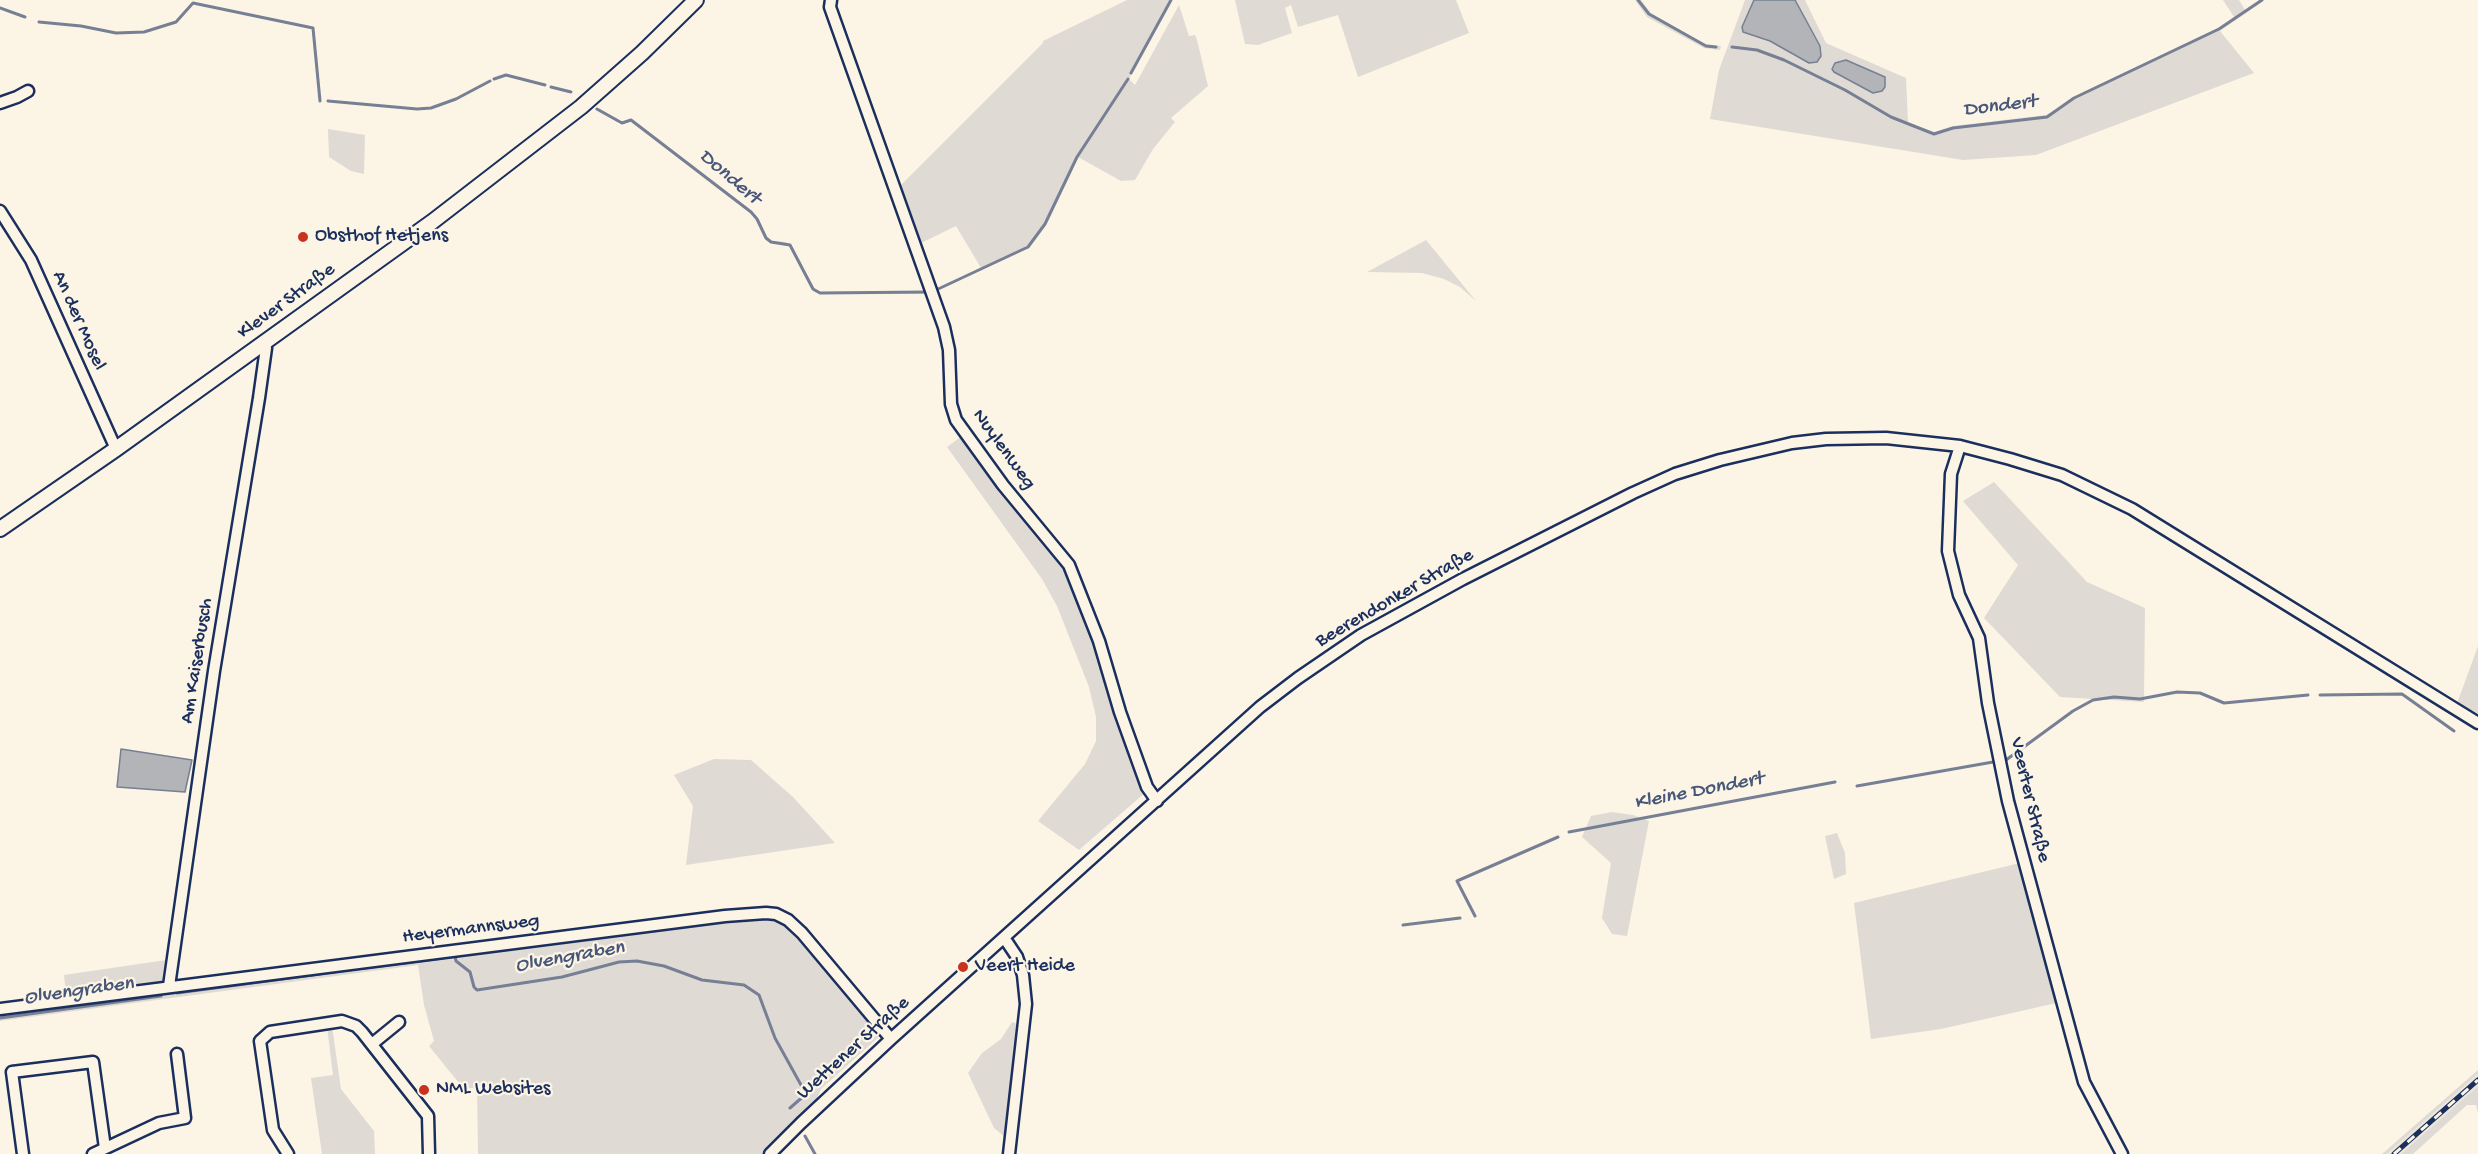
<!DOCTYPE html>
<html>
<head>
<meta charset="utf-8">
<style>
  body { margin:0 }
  canvas { display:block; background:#fcf5e5 }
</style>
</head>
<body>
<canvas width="2478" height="1154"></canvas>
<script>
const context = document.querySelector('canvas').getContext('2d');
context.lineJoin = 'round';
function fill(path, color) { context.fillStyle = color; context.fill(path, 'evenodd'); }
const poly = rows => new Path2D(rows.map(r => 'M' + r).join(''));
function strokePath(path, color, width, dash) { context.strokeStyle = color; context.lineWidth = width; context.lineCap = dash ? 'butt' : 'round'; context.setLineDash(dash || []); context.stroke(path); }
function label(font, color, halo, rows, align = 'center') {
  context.font = font + ' "Gochi Hand",sans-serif'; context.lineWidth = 4.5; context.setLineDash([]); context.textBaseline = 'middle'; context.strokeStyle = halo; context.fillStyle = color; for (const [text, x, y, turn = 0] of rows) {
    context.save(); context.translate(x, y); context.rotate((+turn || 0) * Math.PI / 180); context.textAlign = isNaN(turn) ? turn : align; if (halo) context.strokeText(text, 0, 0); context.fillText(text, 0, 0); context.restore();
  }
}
fill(poly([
  [2478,1074,2478,1086,2401,1154,2387,1154]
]), '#ece7dc');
fill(poly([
  [1127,0,1171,0,1129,79,1135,85,1179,5,1189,36,1195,35,1197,40,1208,86,1171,118,1175,122,1153,149,1135,180,1121,181,1078,157,1046,224,1028,248,935,290,981,268,956,226,919,244,899,187,1043,43,1043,41],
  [1235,0,1456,0,1469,33,1358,77,1338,15,1298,27,1291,5,1285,8,1292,33,1258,45,1245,44],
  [1635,0,1641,0,1651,13,1692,37,1706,44,1721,46,1720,50,1704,48,1647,17],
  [1745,0,1754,0,1742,27,1743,32,1770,41,1809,63,1820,46,1795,0,1805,0,1826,43,1906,78,1908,123,1934,132,1953,126,2046,115,2090,89,2221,27,2234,17,2223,0,2239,0,2245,10,2260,0,2265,0,2220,31,2254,73,2036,155,1963,160,1710,119,1719,70],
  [596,108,622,122,632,119,752,211,758,218,767,237,772,241,785,242,790,244,815,289,820,292,927,291,928,294,819,294,813,291,789,246,771,242,766,239,757,220,751,213,631,121,621,124,595,110],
  [328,129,365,135,364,174,351,171,329,157],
  [1426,240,1476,301,1460,287,1444,279,1422,273,1367,272],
  [962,436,1066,566,1076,585,1146,792,1079,850,1038,821,1085,764,1096,741,1096,717,1089,687,1057,606,1042,579,947,447],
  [1994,482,2087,582,2145,608,2144,702,2060,697,1984,618,2018,565,1963,501],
  [2478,646,2478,724,2455,709],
  [714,759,751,760,793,797,835,843,686,865,693,806,674,775],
  [1612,812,1633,815,1649,821,1627,936,1612,934,1602,918,1611,863,1582,837,1591,816],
  [1837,833,1845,853,1846,874,1834,879,1825,836],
  [2024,862,2061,1002,1941,1029,1871,1039,1854,903],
  [765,916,786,923,800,935,882,1034,821,1089,804,1126,776,1154,478,1154,477,1088,463,1088,429,1046,434,1041,424,1005,418,965,0,1021,0,1014],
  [166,960,163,981,66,995,64,975],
  [1012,1022,1020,1025,1005,1137,994,1128,968,1073,982,1053,1001,1039],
  [332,1026,341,1089,374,1131,375,1154,322,1154,311,1078,333,1075,327,1027],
  [2478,1070,2478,1074,2387,1154,2382,1154],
  [2478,1086,2478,1113,2476,1105,2467,1105,2413,1154,2401,1154]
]), '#dfdbd4');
const water = poly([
  [1754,0,1795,0,1820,46,1821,56,1817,62,1809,63,1770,41,1743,32,1742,27,1754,0],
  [1846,60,1885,77,1885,87,1882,91,1873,93,1834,72,1832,69,1835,63,1846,60],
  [121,749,192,760,185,792,117,787,121,749]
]);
fill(water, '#b2b4b8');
strokePath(water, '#767f94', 1.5);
strokePath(poly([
  [1638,0,1649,14,1706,46,1716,47],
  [0,8,25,17],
  [39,22,81,26,116,33,144,32,176,22,193,3,313,28,320,101],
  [1732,47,1757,50,1784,60,1845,90,1891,117,1934,134,1953,128,2047,117,2074,98,2219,29,2262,0],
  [1131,73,1171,0],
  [494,79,506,75,545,85],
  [551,87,571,92],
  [328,101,417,109,431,108,456,99,490,81],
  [597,109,622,123,631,120,751,212,757,219,766,238,771,242,790,245,813,289,820,293,927,292],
  [936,290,1028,247,1045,224,1077,157,1128,79],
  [2320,695,2402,694,2454,731],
  [2006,760,2073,711,2093,700,2114,697,2140,699,2177,692,2200,693,2224,703,2308,695],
  [1857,786,1993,762],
  [1569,832,1835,782],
  [1475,916,1457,881,1558,837],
  [1403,925,1460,918],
  [449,957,455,956,456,961,470,972,474,987,477,990,562,977,619,962,637,961,664,966,702,980,744,985,759,995,775,1038,806,1094,790,1108],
  [325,973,443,958],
  [177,993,320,974],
  [0,1018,161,996],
  [805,1136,815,1154]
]), '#767f94', 3);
const minor = poly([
  [831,0,830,7,944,327,949,350,951,404,956,420,1003,485,1069,565,1099,641,1120,712,1147,787,1157,801],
  [0,103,17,97,28,91],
  [0,211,31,260,116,449],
  [1960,446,1951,474,1948,551,1959,595,1979,638,1988,703,2008,801,2084,1082,2122,1154],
  [1005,939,1017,957,1023,975,1026,1004,1009,1154],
  [169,986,214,671,259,398,266,348,264,343],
  [0,1009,725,916,766,913,776,914,788,920,802,933,891,1039],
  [372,1044,399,1022],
  [23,1154,12,1072,93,1062,105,1148],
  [93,1154,159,1123,185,1118,177,1054],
  [288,1154,273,1130,260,1041,270,1032,342,1021,356,1026,362,1032,428,1116,429,1154],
  [770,1154,801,1123,891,1039,1260,707,1298,678,1361,635,1463,579,1633,493,1675,474,1720,460,1792,443,1826,439,1886,438,1960,446,2010,459,2062,475,2132,509,2478,723]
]);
const major = poly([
  [0,529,116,449,432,222,581,107,642,53,696,0]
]);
strokePath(minor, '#1b2f5e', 15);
strokePath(major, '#1b2f5e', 18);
strokePath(minor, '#fcf5e5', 10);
strokePath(major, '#fcf5e5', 14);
const rail = poly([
  [2394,1154,2478,1080]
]);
strokePath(rail, '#1b2f5e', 5);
strokePath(rail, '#fcf5e5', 3, [9]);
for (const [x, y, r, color] of [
  [303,237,6,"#c8321e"],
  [963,967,6,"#c8321e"],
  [424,1090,6,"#c8321e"]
]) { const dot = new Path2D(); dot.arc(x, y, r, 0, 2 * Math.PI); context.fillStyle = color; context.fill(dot); strokePath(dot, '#fcf5e5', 2); }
label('20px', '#1b2f5e', '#fcf5e5', [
  ["Obsthof Hetjens",315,237],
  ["Veert Heide",975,967],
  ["NML Websites",436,1090]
], 'left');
label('20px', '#1b2f5e', '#fcf5e5', [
  ["Klever Straße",287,302,-36],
  ["An der Mosel",78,321,66],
  ["Nuylenweg",1003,450,54],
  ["Beerendonker Straße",1395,599,-30],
  ["Am Kaiserbusch",198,661,-81],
  ["Veerter Straße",2029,800,77],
  ["Heyermannsweg",471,930,-7],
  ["Wettener Straße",854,1049,-42]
]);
label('italic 21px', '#485779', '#fcf5e5', [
  ["Dondert",2000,107,-7],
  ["Dondert",729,178,40],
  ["Kleine Dondert",1699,792,-11],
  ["Olvengraben",570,958,-10],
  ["Olvengraben",79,992,-8]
]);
</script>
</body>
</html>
